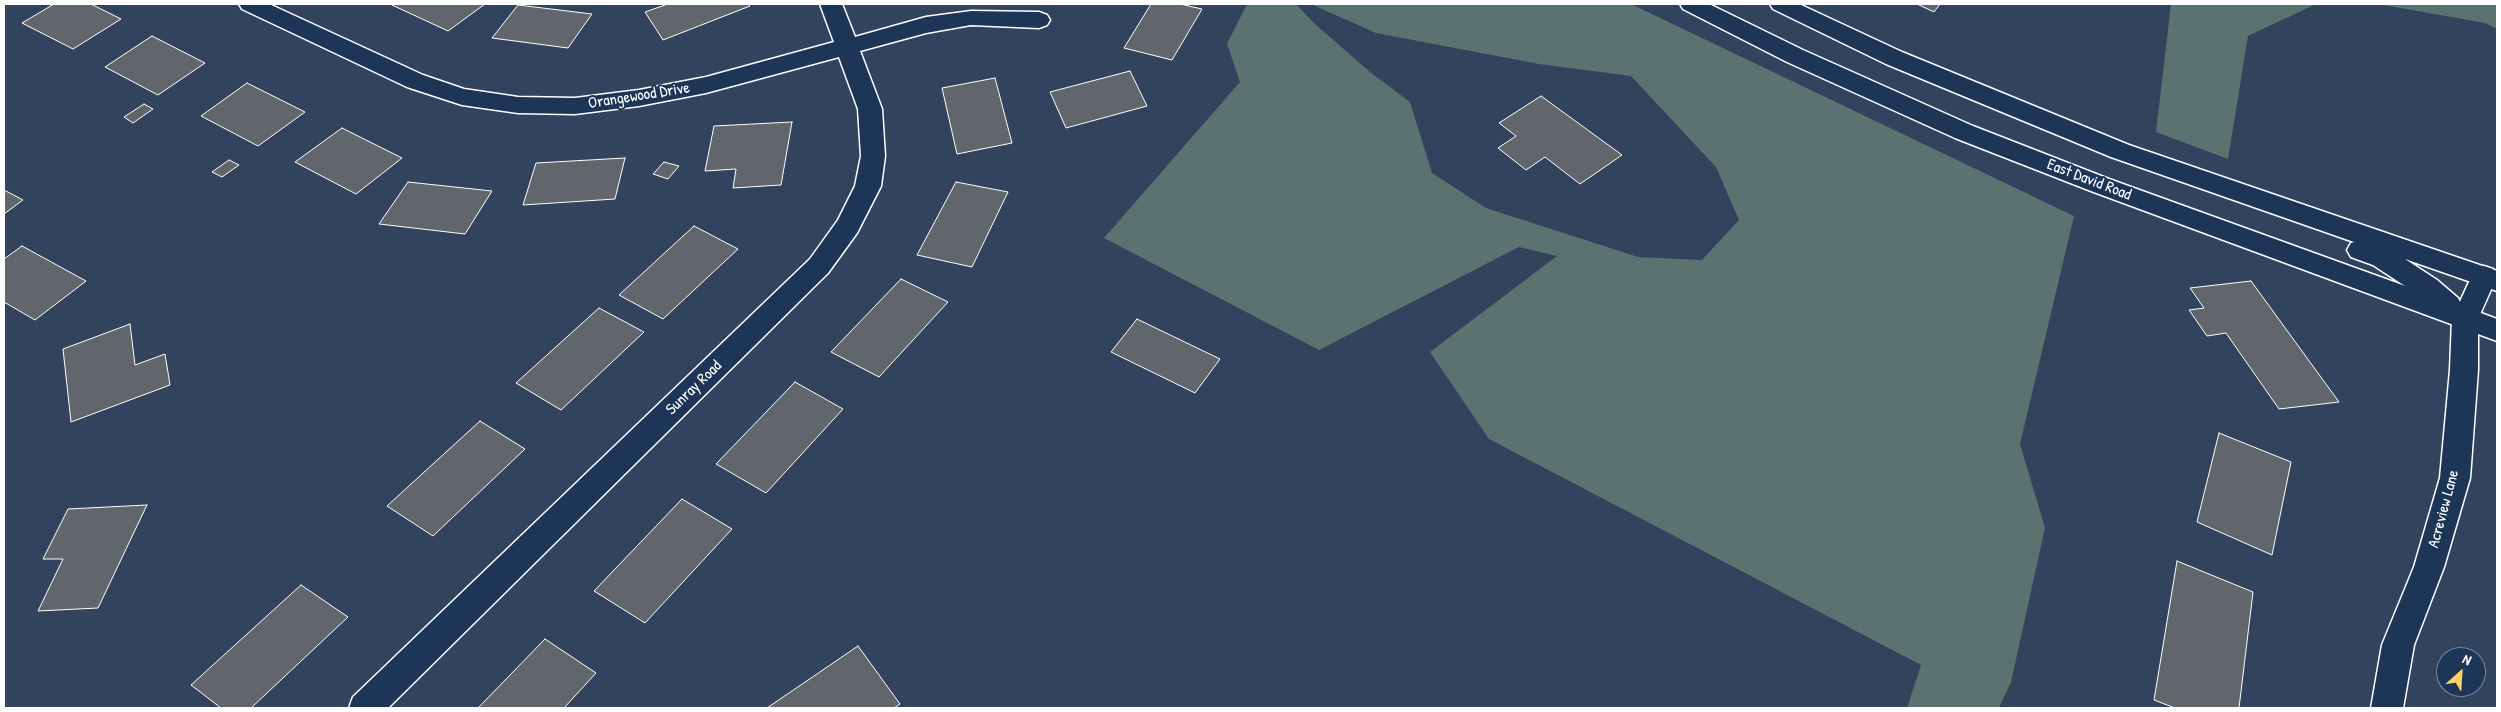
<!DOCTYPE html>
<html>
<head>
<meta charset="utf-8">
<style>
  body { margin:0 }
  #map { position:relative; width:2501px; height:712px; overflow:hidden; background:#31435d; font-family:"Patrick Hand",sans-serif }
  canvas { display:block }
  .frame { position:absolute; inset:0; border:5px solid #fff; pointer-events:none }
  .north { position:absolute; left:2436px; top:647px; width:50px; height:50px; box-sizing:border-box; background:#1d3557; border:1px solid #77869a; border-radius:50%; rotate:26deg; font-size:14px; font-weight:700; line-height:20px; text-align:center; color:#fff }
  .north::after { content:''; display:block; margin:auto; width:18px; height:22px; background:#ffd166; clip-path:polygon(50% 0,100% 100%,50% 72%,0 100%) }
</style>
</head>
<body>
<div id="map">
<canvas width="2501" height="712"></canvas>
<div class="frame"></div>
<div class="north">N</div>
</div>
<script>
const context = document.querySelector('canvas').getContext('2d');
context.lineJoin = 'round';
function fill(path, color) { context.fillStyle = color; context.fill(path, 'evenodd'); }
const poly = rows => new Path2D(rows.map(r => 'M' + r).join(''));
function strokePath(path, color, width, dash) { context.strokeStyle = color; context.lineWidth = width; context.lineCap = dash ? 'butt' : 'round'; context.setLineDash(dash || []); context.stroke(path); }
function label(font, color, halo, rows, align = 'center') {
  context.font = font + ' "Patrick Hand",sans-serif'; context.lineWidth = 4; context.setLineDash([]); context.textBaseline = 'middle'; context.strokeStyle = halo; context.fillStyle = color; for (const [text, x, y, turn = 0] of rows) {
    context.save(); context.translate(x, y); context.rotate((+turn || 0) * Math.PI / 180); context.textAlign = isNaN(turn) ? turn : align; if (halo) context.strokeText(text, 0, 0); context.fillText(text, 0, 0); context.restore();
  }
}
fill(poly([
  [1247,4,1296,4,1315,24,1370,72,1410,102,1432,173,1486,208,1638,257,1702,260,1739,220,1716,167,1631,76,1539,64,1376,33,1313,5,1631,4,2074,216,2020,444,2045,528,2011,682,1999,708,1907,708,1921,665,1489,439,1430,352,1557,256,1519,247,1319,350,1104,238,1240,82,1227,44],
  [2171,4,2316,4,2248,36,2228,159,2156,132],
  [2378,4,2497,4,2497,29,2485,23]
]), '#5b7370');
const building = poly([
  [54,4,91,4,121,19,73,49,22,23,54,4],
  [394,4,485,4,448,31,392,5,394,4],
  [668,4,748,4,750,6,663,40,645,12,668,4],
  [1151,4,1180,4,1202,9,1172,60,1124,48,1151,4],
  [1917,4,1940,4,1934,12,1917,4],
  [518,5,592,14,568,48,492,38,518,5],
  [152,36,205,63,158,95,105,67,152,36],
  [1130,71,1147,106,1066,128,1050,92,1130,71],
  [995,78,1012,143,957,154,942,88,995,78],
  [247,83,305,112,258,146,201,116,247,83],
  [1541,96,1622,155,1580,184,1545,157,1526,170,1498,148,1516,136,1499,123,1541,96],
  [144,104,153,109,133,123,124,117,144,104],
  [792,122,781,185,733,188,736,169,705,171,714,126,792,122],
  [342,128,402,158,356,194,295,162,342,128],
  [625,158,615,199,523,205,536,163,625,158],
  [229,160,239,165,222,177,212,172,229,160],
  [664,162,679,166,668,179,653,174,664,162],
  [408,182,492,191,465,234,379,224,408,182],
  [956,182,1008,192,972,267,917,255,956,182],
  [4,190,23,200,4,214,4,190],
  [694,226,738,249,663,319,619,295,694,226],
  [22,246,86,281,35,320,4,302,4,259,22,246],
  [901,279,948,302,879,377,831,352,901,279],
  [2251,281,2339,402,2279,409,2226,333,2207,336,2189,310,2204,308,2190,288,2251,281],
  [599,308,644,332,561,410,516,383,599,308],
  [1137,319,1220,359,1195,393,1111,352,1137,319],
  [130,324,135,365,165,354,170,385,71,422,63,349,130,324],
  [795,382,843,409,766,493,716,464,795,382],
  [480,421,525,449,433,536,387,506,480,421],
  [2219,433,2291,462,2272,555,2197,522,2219,433],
  [682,499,732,529,645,623,594,591,682,499],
  [147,505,98,608,38,611,63,559,43,559,68,509,147,505],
  [2177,561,2253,592,2239,708,2175,708,2154,700,2177,561],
  [301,585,348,617,251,708,221,708,191,685,301,585],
  [545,639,596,673,564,708,478,708,545,639],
  [858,646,900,704,894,708,767,708,858,646]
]);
fill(building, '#61656c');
strokePath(building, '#fff', 1);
const minor = poly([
  [239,4,269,4,423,75,464,89,518,97,575,98,639,90,706,77,834,42,820,4,842,4,855,37,926,17,971,11,1039,12,1047,15,1050,20,1047,25,1039,28,971,25,926,33,860,51,882,109,885,156,881,186,857,233,828,273,388,708,349,708,353,697,810,259,838,220,855,186,861,156,858,109,839,57,706,93,639,106,575,114,518,113,462,105,407,87,242,9,239,4],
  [2484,266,2493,269,2497,276,2478,319,2478,370,2470,478,2444,567,2414,645,2403,708,2371,708,2382,645,2414,567,2440,478,2450,370,2452,319,2475,269,2484,266]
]);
const tertiary = poly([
  [1680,4,1709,4,1803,50,1973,126,2109,179,2405,286,2373,265,2351,257,2347,250,2351,243,2354,242,2111,157,1886,64,1773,9,1770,4,1799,4,1902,52,2129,145,2497,271,2497,291,2405,259,2437,280,2458,298,2462,306,2497,319,2497,341,2091,191,1955,138,1787,62,1683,9,1680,4]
]);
strokePath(minor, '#fff', 3);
strokePath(tertiary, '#fff', 3);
fill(minor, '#1d3557');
fill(tertiary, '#1d3557');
label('16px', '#fff', '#1d3557', [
  ["Orangewood Drive",639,96,-9],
  ["East David Road",2089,180,21],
  ["Sunray Road",694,388,-44],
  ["Acreview Lane",2444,509,-75]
]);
</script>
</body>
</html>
